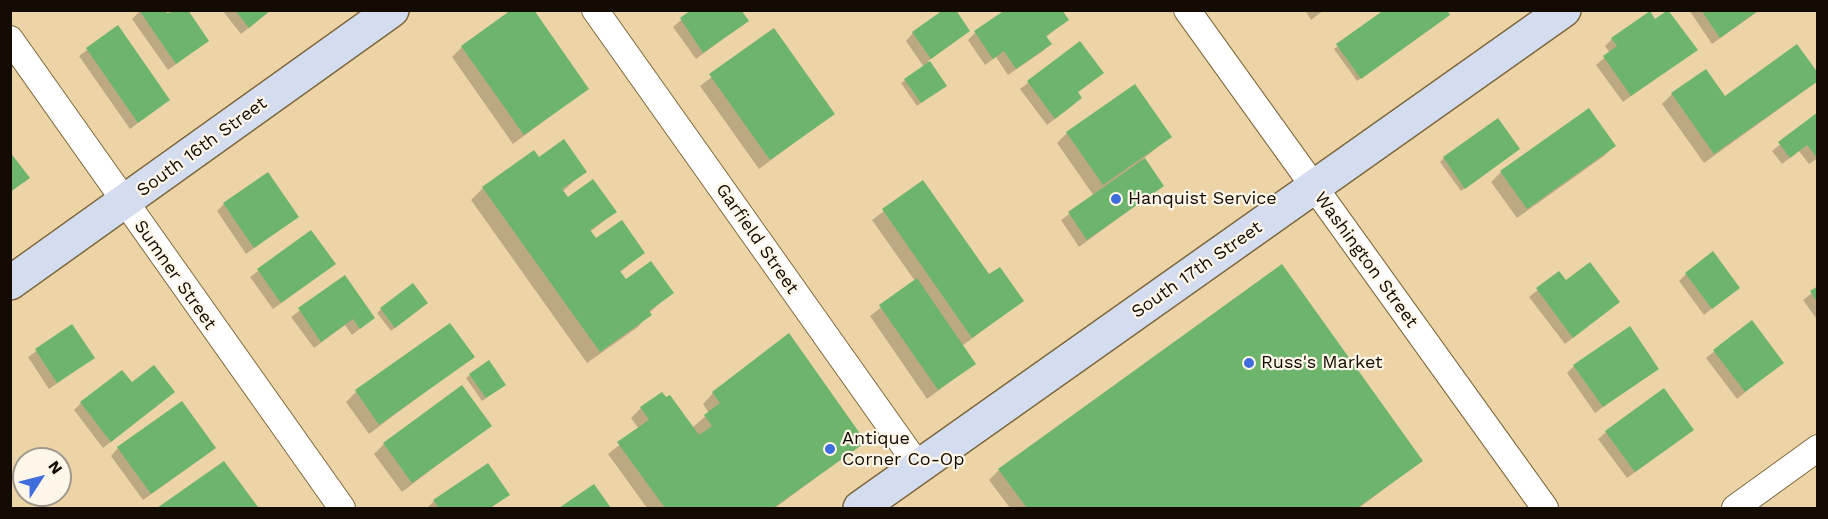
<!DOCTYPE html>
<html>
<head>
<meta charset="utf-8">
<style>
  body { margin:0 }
  #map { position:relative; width:1828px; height:519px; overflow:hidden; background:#ecd4a6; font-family:"Work Sans",sans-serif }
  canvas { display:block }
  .frame { position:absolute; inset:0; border:12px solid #130b00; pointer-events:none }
  .north { position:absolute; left:12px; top:447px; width:60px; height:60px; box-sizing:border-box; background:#fef7e9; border:2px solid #a0998c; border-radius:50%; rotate:54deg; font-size:16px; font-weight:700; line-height:24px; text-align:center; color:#130b00 }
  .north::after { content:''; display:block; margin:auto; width:21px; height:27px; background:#3e6dde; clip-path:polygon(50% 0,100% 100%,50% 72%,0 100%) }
</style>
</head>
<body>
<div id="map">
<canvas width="1828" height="519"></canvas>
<div class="frame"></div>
<div class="north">N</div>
</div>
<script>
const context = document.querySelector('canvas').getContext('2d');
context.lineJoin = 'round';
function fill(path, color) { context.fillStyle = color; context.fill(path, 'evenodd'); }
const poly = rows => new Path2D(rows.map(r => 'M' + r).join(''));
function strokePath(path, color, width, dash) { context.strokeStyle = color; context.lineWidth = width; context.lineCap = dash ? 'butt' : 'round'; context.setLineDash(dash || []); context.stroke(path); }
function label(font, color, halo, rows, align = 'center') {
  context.font = font + ' "Work Sans",sans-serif'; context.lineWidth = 4.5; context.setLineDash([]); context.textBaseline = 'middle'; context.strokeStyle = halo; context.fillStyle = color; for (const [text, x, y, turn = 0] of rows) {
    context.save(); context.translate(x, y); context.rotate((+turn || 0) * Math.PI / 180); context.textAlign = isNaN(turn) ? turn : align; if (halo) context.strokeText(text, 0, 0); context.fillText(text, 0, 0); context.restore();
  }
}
fill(poly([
  [141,10,166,15,173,10,186,10,207,41,168,70,132,19],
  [222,10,271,10,241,34],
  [693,10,747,21,696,59,673,27],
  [1305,10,1324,10,1311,20],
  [1387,10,1449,15,1357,81,1334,49],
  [1689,10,1760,10,1712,44],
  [1067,20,1046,37,1050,44,1043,51,1008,75,996,57,985,65,968,40,975,33],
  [118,27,168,100,130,129,79,56],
  [773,30,833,114,759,169,700,86],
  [968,31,928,61,945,85,917,106,901,83,924,67,906,41,913,33],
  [1612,39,1696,49,1623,102,1596,65,1610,53,1605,46],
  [1080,43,1102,73,1077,93,1073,105,1047,125,1020,89],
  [462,47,587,89,513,144,452,57],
  [1818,81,1704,163,1662,104,1672,94,1724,98],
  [1818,114,1818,158,1809,164,1799,151,1782,164,1772,151],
  [1067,133,1170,137,1143,159,1162,186,1079,247,1061,220,1094,196,1057,143],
  [1614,146,1604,156,1517,218,1491,182,1501,172],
  [1518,149,1461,191,1440,162,1444,158],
  [539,159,585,171,562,192,567,199,615,212,590,232,596,241,643,253,619,273,625,281,672,292,649,313,638,327,587,363,471,200,483,188],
  [923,182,989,276,1022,301,962,346,974,364,927,399,870,316,915,281,872,220],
  [224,204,297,217,246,254,217,211],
  [311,232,334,264,273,309,250,277],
  [1559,273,1566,282,1618,302,1565,344,1529,297],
  [1686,274,1738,287,1704,315,1679,281],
  [344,277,373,318,352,335,345,325,314,348,291,317],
  [1818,288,1818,321,1803,300],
  [422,307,391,331,377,313,381,309],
  [1752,322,1782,362,1737,399,1706,358],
  [450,325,473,356,369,434,346,402,356,392],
  [72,326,93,358,49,389,28,357],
  [1574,366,1657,368,1595,413,1567,373],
  [470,375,500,388,482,401,466,378],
  [173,392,103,448,74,410,81,403],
  [713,393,864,442,775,508,647,508,608,454,639,429,631,418,641,408,692,428,709,413,703,404],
  [490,425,402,492,374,454,384,444],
  [1606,432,1684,437,1627,478,1598,439],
  [118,448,206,455,143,500,111,456],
  [1421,461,1359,508,1010,508,989,480,999,470],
  [223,463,254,508,160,508],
  [593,486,609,508,561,508],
  [508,494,491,508,427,508,434,501]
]), '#0003');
fill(poly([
  [139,10,165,10,167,13,188,10,209,41,176,64],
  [235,10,271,10,249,28],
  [511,10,534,10,589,89,524,135,461,46],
  [691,10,741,10,749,21,703,53,680,18],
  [943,10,956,10,970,31,931,59,912,32],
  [1005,10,1062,10,1069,20,1046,36,1052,44,1016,69,1004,51,993,59,974,31],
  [1384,10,1447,10,1450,15,1361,79,1336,44],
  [1668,10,1698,50,1631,96,1603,56,1617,46,1611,38,1650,11,1655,19],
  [1701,10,1759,10,1720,38],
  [118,25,170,100,138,123,86,48],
  [774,28,835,114,770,160,709,74],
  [1080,41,1104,73,1078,92,1082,98,1055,119,1027,81],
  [1797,44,1818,73,1818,81,1714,154,1671,93,1706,69,1725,96],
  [930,61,947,86,921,103,904,79],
  [1135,84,1172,137,1103,185,1066,132],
  [1589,108,1616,146,1527,209,1500,171],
  [1818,112,1818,159,1807,145,1790,158,1778,142],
  [1498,118,1520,149,1465,189,1443,157],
  [564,139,587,172,562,189,568,197,593,179,617,212,590,230,596,238,622,220,645,253,620,271,626,279,651,261,674,293,649,311,652,315,600,352,482,187,534,150,539,157],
  [10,152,30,178,10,192],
  [1145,158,1164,186,1087,240,1068,212],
  [268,172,299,217,254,248,223,203],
  [923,180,989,274,1000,267,1024,301,972,338,882,209],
  [311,230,336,264,281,303,257,269],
  [1713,251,1740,288,1712,309,1685,273],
  [1590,262,1620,302,1573,338,1536,288,1559,271,1566,280],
  [1282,264,1423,461,1357,508,1027,508,998,469],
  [345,275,375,318,360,329,353,319,321,342,298,308],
  [917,278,976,364,938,390,879,305],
  [413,283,428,303,395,328,380,308],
  [1818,286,1818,303,1810,291],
  [1752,320,1784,363,1745,392,1713,350],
  [450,323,475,357,379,425,355,390],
  [72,324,95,358,57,383,35,349],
  [1630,326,1659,369,1603,407,1573,365],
  [789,333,866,442,773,508,665,508,617,442,649,420,640,407,662,392,666,397,670,395,699,435,712,426,704,415,720,403,712,392],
  [489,360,506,385,486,398,469,374],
  [154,365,175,392,111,442,80,402,122,370,132,382],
  [462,385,492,426,412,483,383,443],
  [1664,388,1694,430,1635,472,1605,431],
  [182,401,216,448,151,494,117,447],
  [224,461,258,507,157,508],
  [488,463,510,495,490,508,439,508,433,500],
  [594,484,611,508,559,508]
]), '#6db56d');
const street = poly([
  [595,10,919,467],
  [1187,10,1545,508],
  [10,39,342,508],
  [1735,508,1818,448]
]);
const secondary = poly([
  [10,283,392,10],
  [860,508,1564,10]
]);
strokePath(street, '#7d683d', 28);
strokePath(secondary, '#7d683d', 36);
strokePath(street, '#fff', 26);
strokePath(secondary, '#d4ddef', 33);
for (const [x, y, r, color] of [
  [1116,199,6,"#3e6dde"],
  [1249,363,6,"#3e6dde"],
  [830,449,6,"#3e6dde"]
]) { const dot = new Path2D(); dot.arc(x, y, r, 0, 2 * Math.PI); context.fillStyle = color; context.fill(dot); strokePath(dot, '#fef7e9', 2); }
label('18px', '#130b00', '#fef7e9', [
  ["South 16th Street",202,147,-36],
  ["Garfield Street",757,239,55],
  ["Washington Street",1366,260,54],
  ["South 17th Street",1197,270,-35],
  ["Sumner Street",175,275,55]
]);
label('18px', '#130b00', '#fef7e9', [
  ["Hanquist Service",1128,199],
  ["Russ's Market",1261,363],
  ["Antique",842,439],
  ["Corner Co-Op",842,460]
], 'left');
</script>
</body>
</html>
